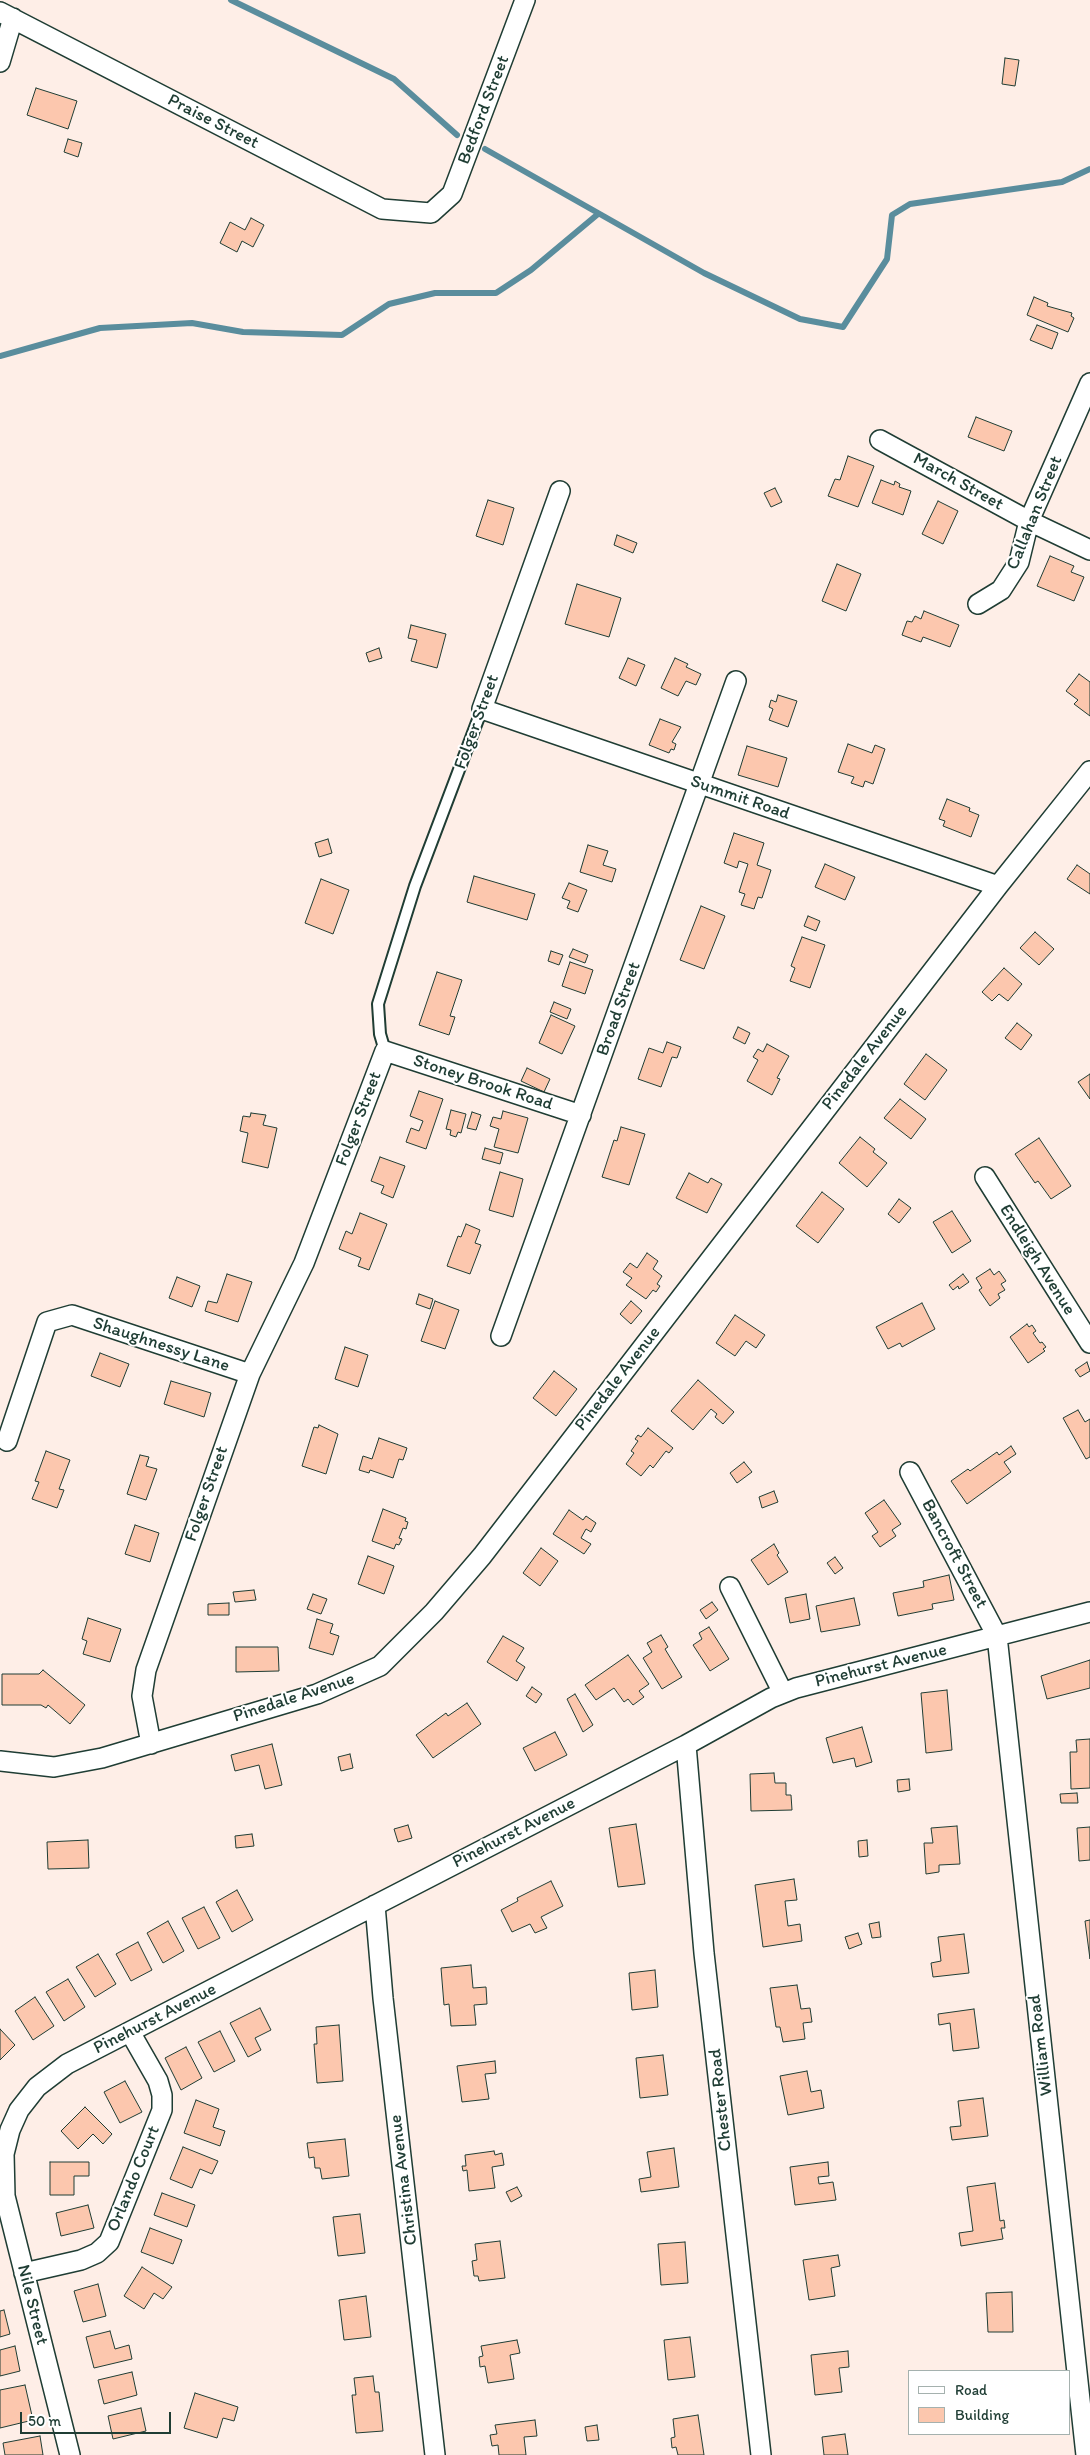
<!DOCTYPE html>
<html>
<head>
<meta charset="utf-8">
<style>
  body { margin:0 }
  #map { position:relative; width:1090px; height:2455px; overflow:hidden; background:#feeee7; font-family:Itim,sans-serif }
  canvas { display:block }
  .legend { position:absolute; left:908px; top:2370px; width:162px; height:65px; box-sizing:border-box; background:#fff; border:1px solid #a5b1ae; margin:0; padding:6px 9px; list-style:none; font-size:15px; color:#1f3d34 }
  .legend li { display:flex; align-items:center; gap:10px; height:25px }
  .legend b { width:25px; border:1px solid #a5b1ae }
  .scale { position:absolute; left:20px; top:2412px; width:151px; height:22px; box-sizing:border-box; border:2px solid #1f3d34; border-top:0; padding-left:6px; font-size:15px; line-height:18px; white-space:nowrap; color:#1f3d34; -webkit-text-stroke:4px #fff; paint-order:stroke }
</style>
</head>
<body>
<div id="map">
<canvas width="1090" height="2455"></canvas>
<ul class="legend">
<li><b style="height:6px;background:#fff"></b>Road</li>
<li><b style="height:14px;background:#fcc7ae"></b>Building</li>
</ul>
<div class="scale">50 m</div>
</div>
<script>
const context = document.querySelector('canvas').getContext('2d');
context.lineJoin = 'round';
const poly = rows => new Path2D(rows.map(r => 'M' + r).join(''));
function strokePath(path, color, width, dash) { context.strokeStyle = color; context.lineWidth = width; context.lineCap = dash ? 'butt' : 'round'; context.setLineDash(dash || []); context.stroke(path); }
function fill(path, color) { context.fillStyle = color; context.fill(path, 'evenodd'); }
function label(font, color, halo, rows, align = 'center') {
  context.font = font + ' Itim,sans-serif'; context.lineWidth = 4; context.setLineDash([]); context.textBaseline = 'middle'; context.strokeStyle = halo; context.fillStyle = color; for (const [text, x, y, turn = 0] of rows) {
    context.save(); context.translate(x, y); context.rotate((+turn || 0) * Math.PI / 180); context.textAlign = isNaN(turn) ? turn : align; if (halo) context.strokeText(text, 0, 0); context.fillText(text, 0, 0); context.restore();
  }
}
strokePath(poly([
  [231,0,394,79,457,135],
  [485,149,704,273,800,319,843,327,887,259,892,215,910,204,1062,182,1090,169],
  [0,356,100,328,192,323,243,332,342,335,389,304,435,293,496,293,531,270,598,214]
]), '#5a8d9d', 6);
const building = poly([
  [1005,58,1019,60,1015,86,1002,84,1005,58],
  [36,88,77,101,68,129,27,115,36,88],
  [68,139,82,143,78,157,64,152,68,139],
  [251,218,264,225,253,247,242,241,237,252,220,243,230,222,245,230,251,218],
  [1034,297,1048,303,1047,306,1072,313,1071,316,1074,318,1068,332,1027,315,1034,297],
  [1037,325,1058,333,1052,349,1030,340,1037,325],
  [976,417,1012,431,1004,451,968,437,976,417],
  [848,456,874,466,858,507,828,496,835,479,840,480,848,456],
  [881,480,894,485,895,481,900,484,899,487,911,491,903,515,872,503,881,480],
  [775,488,782,502,771,507,764,493,775,488],
  [488,500,514,508,503,545,476,536,488,500],
  [938,501,958,511,943,544,922,534,938,501],
  [617,535,637,543,633,553,614,545,617,535],
  [1050,556,1074,566,1071,572,1084,577,1074,601,1037,586,1050,556],
  [837,564,861,574,846,611,822,601,837,564],
  [577,584,621,598,609,637,565,624,577,584],
  [924,611,959,625,950,647,923,637,921,642,902,635,907,621,912,622,915,616,921,619,924,611],
  [411,625,446,634,437,668,411,661,417,640,408,638,411,625],
  [379,648,382,658,369,662,366,653,379,648],
  [628,658,645,665,636,686,619,678,628,658],
  [675,658,688,664,686,667,701,674,696,685,686,681,678,696,661,688,675,658],
  [1079,674,1090,682,1090,716,1074,704,1078,700,1066,691,1079,674],
  [778,695,797,701,788,727,769,720,773,709,769,707,771,700,776,702,778,695],
  [660,719,681,727,672,742,676,744,674,750,671,749,669,753,649,745,660,719],
  [848,744,872,753,875,745,885,749,873,784,865,781,863,787,851,783,854,777,838,772,848,744],
  [747,746,787,758,778,787,738,775,747,746],
  [947,799,970,808,969,811,979,815,971,837,943,826,945,821,939,819,947,799],
  [734,833,764,843,757,865,771,870,762,898,758,897,754,909,741,905,745,894,739,892,748,864,739,861,737,868,724,863,734,833],
  [328,839,332,853,319,857,315,843,328,839],
  [588,845,608,851,603,865,616,869,612,882,580,872,588,845],
  [825,864,855,877,845,900,815,887,825,864],
  [1077,865,1090,874,1090,894,1067,879,1077,865],
  [474,876,535,894,527,920,467,902,474,876],
  [321,879,349,890,333,934,305,923,321,879],
  [569,883,587,890,578,912,567,908,570,901,562,898,569,883],
  [701,906,725,916,704,969,680,960,701,906],
  [808,916,820,921,816,931,804,926,808,916],
  [1035,932,1054,949,1039,965,1020,948,1035,932],
  [802,937,825,945,810,988,790,981,795,968,791,966,802,937],
  [573,949,588,955,585,963,569,957,573,949],
  [551,951,563,955,559,965,548,961,551,951],
  [570,962,593,970,585,994,562,986,570,962],
  [1004,968,1022,984,1008,1001,999,994,992,1001,982,992,1004,968],
  [437,972,462,980,450,1016,455,1017,449,1035,419,1025,437,972],
  [554,1002,571,1009,567,1019,550,1012,554,1002],
  [551,1015,575,1026,562,1054,539,1043,551,1015],
  [1017,1023,1032,1035,1021,1050,1005,1038,1017,1023],
  [738,1027,750,1033,745,1044,733,1038,738,1027],
  [667,1042,681,1047,677,1058,672,1057,661,1087,638,1079,649,1048,663,1053,667,1042],
  [767,1044,789,1056,777,1078,780,1079,772,1095,747,1081,758,1060,753,1057,758,1049,763,1052,767,1044],
  [926,1054,947,1070,925,1100,904,1084,926,1054],
  [527,1068,550,1079,544,1092,521,1081,527,1068],
  [1090,1074,1090,1099,1078,1082,1090,1074],
  [419,1091,443,1099,426,1149,406,1142,411,1128,419,1131,423,1121,410,1116,419,1091],
  [900,1099,926,1119,911,1139,884,1118,900,1099],
  [451,1110,466,1114,461,1133,458,1132,456,1137,450,1135,451,1130,446,1129,451,1110],
  [503,1111,528,1118,518,1153,494,1147,499,1129,490,1126,493,1117,501,1119,503,1111],
  [472,1112,481,1115,476,1130,467,1128,472,1112],
  [251,1113,266,1115,263,1125,277,1128,268,1168,242,1162,248,1133,240,1131,243,1116,250,1117,251,1113],
  [621,1127,645,1134,629,1185,602,1177,614,1140,617,1141,621,1127],
  [860,1137,875,1149,873,1152,887,1163,867,1187,839,1163,860,1137],
  [1039,1138,1071,1186,1051,1199,1038,1181,1035,1183,1015,1154,1039,1138],
  [485,1148,503,1153,500,1164,482,1159,485,1148],
  [380,1157,405,1166,393,1198,381,1193,384,1186,371,1181,380,1157],
  [500,1172,523,1179,513,1217,489,1210,500,1172],
  [689,1173,708,1183,711,1178,722,1184,707,1213,676,1198,689,1173],
  [822,1192,844,1209,818,1243,796,1226,822,1192],
  [899,1199,911,1208,899,1223,888,1214,899,1199],
  [952,1211,971,1241,952,1253,933,1222,952,1211],
  [360,1213,387,1224,369,1270,358,1266,361,1258,339,1249,346,1231,352,1234,360,1213],
  [466,1224,480,1230,475,1243,481,1245,470,1274,447,1266,458,1236,461,1237,466,1224],
  [647,1253,658,1261,653,1269,662,1276,657,1284,660,1286,656,1292,653,1290,646,1299,626,1285,632,1278,623,1272,630,1263,637,1268,647,1253],
  [990,1269,994,1275,999,1271,1006,1281,1001,1284,1005,1290,998,1294,1000,1298,990,1306,979,1290,982,1288,976,1278,990,1269],
  [227,1274,252,1282,238,1322,205,1311,208,1301,217,1303,227,1274],
  [963,1274,969,1282,959,1289,958,1286,953,1290,949,1285,963,1274],
  [177,1277,200,1286,192,1307,169,1298,177,1277],
  [419,1294,433,1299,430,1309,416,1304,419,1294],
  [435,1301,459,1310,445,1349,421,1341,435,1301],
  [631,1301,642,1311,631,1324,620,1314,631,1301],
  [922,1303,935,1329,902,1347,900,1343,888,1349,876,1327,922,1303],
  [735,1315,765,1335,756,1348,746,1341,735,1356,716,1343,735,1315],
  [1027,1324,1029,1327,1032,1325,1036,1331,1033,1333,1040,1343,1042,1342,1046,1347,1043,1349,1045,1351,1028,1363,1010,1337,1027,1324],
  [345,1347,368,1355,358,1387,335,1379,345,1347],
  [100,1353,129,1364,120,1387,91,1376,100,1353],
  [1087,1362,1090,1371,1080,1377,1075,1370,1087,1362],
  [554,1371,577,1389,556,1416,533,1398,554,1371],
  [698,1380,734,1412,723,1424,715,1417,717,1414,711,1409,693,1430,671,1411,698,1380],
  [171,1381,211,1393,204,1417,164,1404,171,1381],
  [1078,1410,1085,1422,1090,1419,1090,1457,1086,1459,1063,1418,1078,1410],
  [319,1425,338,1434,326,1474,302,1466,314,1427,318,1428,319,1425],
  [648,1428,673,1448,669,1453,666,1451,653,1468,650,1465,641,1476,626,1464,634,1453,631,1451,638,1441,635,1439,638,1435,641,1437,648,1428],
  [379,1438,407,1448,403,1460,399,1459,393,1478,370,1470,369,1473,359,1470,363,1456,372,1459,379,1438],
  [1011,1446,1016,1454,1004,1462,1011,1472,967,1504,951,1481,968,1469,970,1471,997,1452,999,1455,1011,1446],
  [46,1451,70,1460,59,1489,64,1490,57,1508,32,1499,39,1482,35,1481,46,1451],
  [140,1455,149,1457,146,1466,157,1469,146,1500,127,1494,140,1455],
  [744,1462,752,1472,737,1483,730,1473,744,1462],
  [774,1491,778,1502,762,1508,759,1497,774,1491],
  [884,1500,901,1524,892,1530,896,1536,880,1547,872,1536,878,1532,865,1513,884,1500],
  [383,1509,406,1518,405,1521,408,1522,406,1529,403,1528,399,1538,402,1539,399,1545,396,1544,394,1549,372,1541,383,1509],
  [569,1510,583,1520,586,1516,596,1523,591,1532,586,1529,581,1538,591,1544,584,1554,553,1534,569,1510],
  [135,1525,159,1533,150,1562,125,1554,135,1525],
  [774,1544,779,1553,777,1555,788,1572,768,1585,751,1560,774,1544],
  [541,1548,558,1561,540,1586,523,1573,541,1548],
  [368,1556,394,1566,384,1594,358,1584,368,1556],
  [835,1557,843,1568,835,1574,827,1563,835,1557],
  [949,1575,954,1600,932,1604,933,1609,898,1616,893,1593,924,1587,923,1581,949,1575],
  [254,1590,256,1600,235,1602,233,1592,254,1590],
  [313,1594,327,1599,321,1614,307,1609,313,1594],
  [806,1594,810,1619,790,1623,785,1598,806,1594],
  [854,1598,860,1625,821,1632,816,1606,854,1598],
  [712,1602,718,1610,706,1619,700,1610,712,1602],
  [229,1603,229,1615,208,1615,208,1604,229,1603],
  [88,1618,121,1629,110,1662,83,1654,87,1641,82,1639,88,1618],
  [317,1619,333,1624,330,1633,339,1636,333,1655,309,1648,317,1619],
  [709,1627,729,1659,710,1671,693,1645,702,1639,699,1633,709,1627],
  [661,1635,668,1647,665,1649,682,1677,662,1689,643,1658,652,1652,647,1643,661,1635],
  [503,1636,524,1648,516,1661,525,1667,517,1681,487,1662,503,1636],
  [236,1647,278,1647,279,1671,236,1672,236,1647],
  [628,1655,649,1684,639,1691,644,1697,633,1705,628,1699,624,1702,614,1688,596,1700,585,1685,628,1655],
  [1090,1660,1090,1688,1047,1699,1041,1676,1090,1660],
  [43,1670,85,1705,70,1724,48,1705,46,1708,41,1705,2,1705,2,1674,39,1674,43,1670],
  [532,1687,542,1694,536,1703,526,1696,532,1687],
  [947,1690,952,1750,926,1753,921,1693,947,1690],
  [575,1694,593,1725,583,1732,567,1699,575,1694],
  [467,1703,481,1724,433,1758,416,1735,446,1713,448,1716,467,1703],
  [862,1727,872,1762,856,1767,854,1758,833,1763,826,1738,862,1727],
  [555,1732,567,1755,535,1771,523,1748,555,1732],
  [1090,1739,1090,1788,1071,1789,1070,1752,1077,1752,1076,1740,1090,1739],
  [272,1744,282,1785,265,1789,259,1765,235,1771,231,1755,272,1744],
  [350,1754,353,1768,341,1771,338,1757,350,1754],
  [774,1773,775,1783,786,1783,786,1795,791,1795,792,1810,751,1811,750,1774,774,1773],
  [909,1779,910,1790,898,1792,897,1780,909,1779],
  [1077,1793,1078,1803,1061,1803,1060,1794,1077,1793],
  [636,1824,645,1884,618,1887,609,1828,636,1824],
  [408,1825,412,1838,398,1842,394,1829,408,1825],
  [957,1826,960,1864,939,1865,939,1872,926,1874,924,1843,933,1843,931,1828,957,1826],
  [1090,1827,1090,1860,1079,1861,1077,1828,1090,1827],
  [252,1834,254,1846,236,1848,235,1836,252,1834],
  [88,1840,89,1868,48,1869,47,1842,88,1840],
  [867,1840,868,1856,859,1857,858,1841,867,1840],
  [794,1879,797,1900,785,1901,788,1926,800,1924,802,1941,763,1947,755,1885,794,1879],
  [551,1881,563,1906,541,1917,547,1928,535,1933,530,1924,512,1932,501,1910,518,1901,517,1898,551,1881],
  [237,1890,253,1920,232,1932,216,1902,237,1890],
  [204,1907,220,1938,198,1949,182,1918,204,1907],
  [1090,1920,1090,1959,1085,1921,1090,1920],
  [168,1921,184,1951,163,1963,147,1933,168,1921],
  [879,1922,881,1937,872,1938,869,1924,879,1922],
  [858,1933,862,1944,849,1949,845,1937,858,1933],
  [964,1934,969,1973,933,1977,931,1963,941,1961,938,1937,964,1934],
  [138,1942,152,1970,131,1981,116,1954,138,1942],
  [98,1954,116,1984,95,1997,76,1967,98,1954],
  [471,1965,473,1988,486,1987,487,2004,474,2005,476,2025,451,2026,449,2004,444,2005,441,1968,471,1965],
  [655,1970,658,2007,632,2010,629,1973,655,1970],
  [68,1979,85,2007,64,2021,46,1992,68,1979],
  [797,1985,801,2009,810,2008,812,2022,803,2023,805,2039,783,2042,780,2027,776,2027,770,1988,797,1985],
  [35,1997,54,2026,33,2040,15,2011,35,1997],
  [260,2008,271,2030,255,2038,261,2050,248,2057,230,2023,260,2008],
  [974,2009,979,2048,953,2051,950,2023,939,2025,938,2014,974,2009],
  [339,2025,343,2081,317,2083,314,2044,317,2044,316,2027,339,2025],
  [0,2029,15,2045,0,2060,0,2029],
  [220,2031,235,2061,214,2072,198,2042,220,2031],
  [186,2047,202,2078,181,2090,165,2058,186,2047],
  [663,2055,668,2095,640,2098,636,2058,663,2055],
  [495,2061,496,2073,485,2074,489,2099,462,2102,457,2066,495,2061],
  [807,2071,811,2092,821,2090,824,2108,788,2115,780,2076,807,2071],
  [125,2081,142,2112,120,2123,104,2092,125,2081],
  [983,2098,988,2136,952,2140,950,2127,961,2126,958,2101,983,2098],
  [196,2100,219,2109,213,2127,225,2131,220,2146,184,2133,196,2100],
  [85,2107,112,2134,103,2144,93,2134,78,2149,61,2131,85,2107],
  [345,2139,349,2176,322,2179,320,2168,315,2168,314,2157,309,2158,307,2143,345,2139],
  [183,2147,218,2161,212,2174,200,2169,192,2188,170,2179,183,2147],
  [674,2148,679,2187,641,2192,639,2179,651,2177,647,2152,674,2148],
  [494,2151,495,2155,502,2153,504,2165,492,2167,495,2188,469,2191,467,2170,463,2171,462,2166,466,2166,465,2155,494,2151],
  [50,2162,89,2162,89,2176,74,2176,74,2195,50,2195,50,2162],
  [828,2162,829,2176,818,2177,819,2184,833,2182,836,2200,795,2205,790,2167,828,2162],
  [995,2183,1000,2221,1004,2220,1005,2228,1001,2228,1003,2239,961,2246,959,2233,973,2231,967,2187,995,2183],
  [517,2187,522,2196,511,2202,506,2192,517,2187],
  [162,2193,195,2205,187,2227,154,2215,162,2193],
  [88,2205,94,2228,61,2236,56,2213,88,2205],
  [360,2214,365,2253,338,2256,333,2217,360,2214],
  [150,2228,182,2240,173,2264,141,2252,150,2228],
  [500,2241,505,2278,479,2281,478,2276,474,2276,472,2261,477,2260,475,2244,500,2241],
  [685,2242,688,2283,661,2285,658,2244,685,2242],
  [838,2255,840,2266,831,2268,835,2296,809,2300,803,2260,838,2255],
  [142,2267,172,2287,163,2299,154,2293,144,2309,124,2296,142,2267],
  [98,2284,106,2316,83,2322,74,2291,98,2284],
  [1012,2292,1013,2332,988,2332,986,2293,1012,2292],
  [366,2296,371,2337,344,2340,339,2300,366,2296],
  [4,2310,10,2334,0,2337,0,2311,4,2310],
  [110,2331,115,2349,129,2345,132,2359,94,2368,86,2337,110,2331],
  [690,2337,695,2377,668,2380,664,2340,690,2337],
  [517,2340,520,2353,510,2355,514,2379,488,2383,485,2366,480,2367,479,2357,483,2356,481,2346,517,2340],
  [15,2346,20,2371,0,2376,0,2350,15,2346],
  [848,2351,849,2367,839,2368,842,2392,815,2395,811,2355,848,2351],
  [132,2372,137,2395,104,2404,98,2380,132,2372],
  [373,2376,375,2392,379,2392,383,2431,356,2433,352,2395,356,2395,354,2378,373,2376],
  [25,2385,33,2420,0,2428,0,2390,25,2385],
  [195,2393,238,2407,234,2421,223,2418,217,2438,184,2428,195,2393],
  [141,2408,146,2431,113,2439,108,2416,141,2408],
  [698,2415,704,2455,678,2455,676,2447,672,2448,671,2438,675,2437,673,2419,698,2415],
  [535,2420,537,2436,524,2437,526,2455,499,2455,498,2445,492,2446,490,2435,497,2434,495,2425,535,2420],
  [597,2425,599,2440,587,2441,585,2427,597,2425],
  [845,2434,848,2455,824,2455,822,2437,845,2434],
  [40,2436,43,2455,5,2455,3,2443,40,2436]
]);
fill(building, '#fcc7ae');
strokePath(building, '#1f3d34', 1);
const service = poly([
  [385,1051,380,1034,378,1004,415,886,482,709]
]);
const minor = poly([
  [0,12,382,209,431,213,452,194,525,0],
  [0,62,13,18],
  [880,440,1029,521,1090,550],
  [560,491,482,709,998,886],
  [978,604,1001,590,1019,562,1029,521,1090,383],
  [985,1177,1090,1343],
  [501,1336,736,681],
  [7,1441,47,1322,72,1315,250,1374],
  [910,1472,997,1636,1086,2455],
  [730,1587,783,1693],
  [151,1744,142,1696,146,1670,250,1374,304,1263,385,1051,581,1115],
  [686,1745,704,1953,761,2455],
  [0,1761,54,1767,102,1758,317,1694,380,1666,434,1612,482,1556,998,886,1090,771],
  [375,1905,383,1998,435,2455],
  [4,2154,5,2196,70,2455],
  [0,2155,4,2154,10,2130,19,2110,37,2087,67,2064,686,1745,771,1698,796,1688,1090,1612],
  [24,2273,81,2260,97,2253,109,2242,162,2110,162,2095,158,2081,130,2032]
]);
strokePath(service, '#1f3d34', 14);
strokePath(minor, '#1f3d34', 22);
strokePath(service, '#fff', 10);
strokePath(minor, '#fff', 19);
label('18px', '#1f3d34', '#fff', [
  ["Bedford Street",484,110,-69],
  ["Praise Street",213,122,27],
  ["March Street",958,482,29],
  ["Callahan Street",1035,513,-68],
  ["Folger Street",477,722,-70],
  ["Summit Road",740,798,19],
  ["Broad Street",619,1009,-70],
  ["Pinedale Avenue",865,1058,-52],
  ["Stoney Brook Road",483,1083,18],
  ["Folger Street",359,1119,-69],
  ["Endleigh Avenue",1037,1260,58],
  ["Shaughnessy Lane",161,1345,18],
  ["Pinedale Avenue",618,1379,-52],
  ["Folger Street",207,1494,-71],
  ["Bancroft Street",954,1554,62],
  ["Pinehurst Avenue",881,1666,-14],
  ["Pinedale Avenue",294,1698,-18],
  ["Pinehurst Avenue",514,1833,-27],
  ["Pinehurst Avenue",155,2019,-27],
  ["William Road",1041,2045,-97],
  ["Chester Road",721,2100,-96],
  ["Orlando Court",134,2179,-68],
  ["Christina Avenue",404,2180,-97],
  ["Nile Street",32,2305,76]
]);
</script>
</body>
</html>
